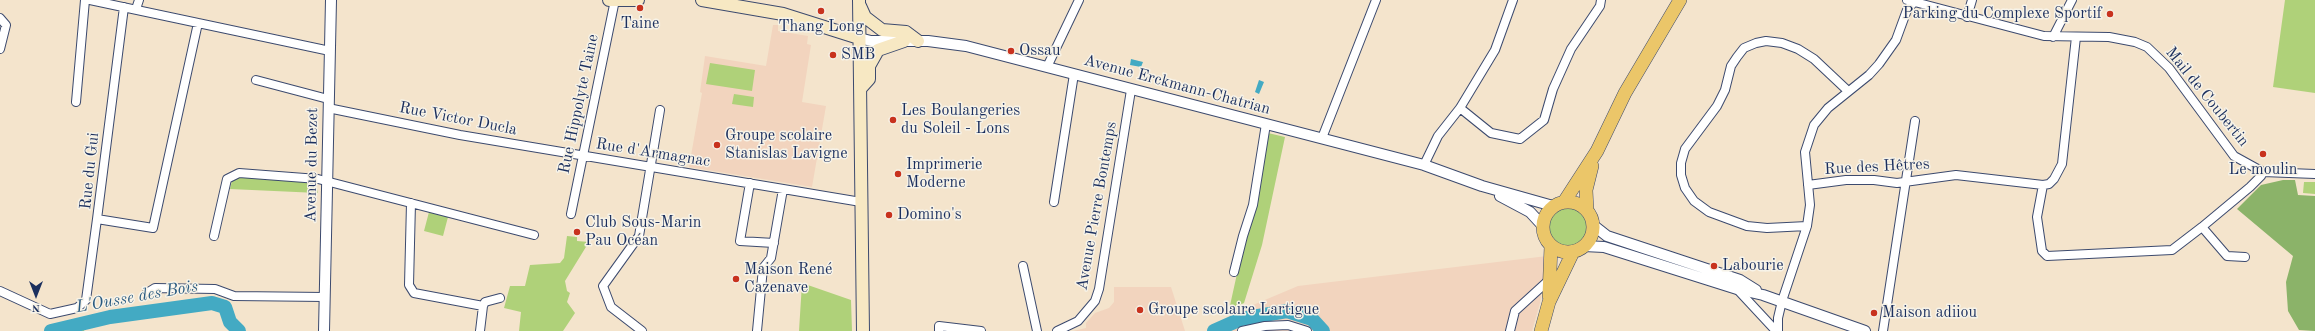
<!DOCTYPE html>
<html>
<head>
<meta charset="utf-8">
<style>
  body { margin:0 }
  #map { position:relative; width:2315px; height:331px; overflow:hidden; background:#f4e4cc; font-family:"Old Standard TT",serif }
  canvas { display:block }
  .north { position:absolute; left:16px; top:275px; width:40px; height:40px; -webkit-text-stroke:3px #f7f3e8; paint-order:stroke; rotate:180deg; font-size:11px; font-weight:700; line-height:16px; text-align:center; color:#1b2f5e }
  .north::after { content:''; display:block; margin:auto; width:14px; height:18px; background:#1b2f5e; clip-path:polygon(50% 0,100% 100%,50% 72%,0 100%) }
</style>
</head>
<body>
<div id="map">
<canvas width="2315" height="331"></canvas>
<div class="north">N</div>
</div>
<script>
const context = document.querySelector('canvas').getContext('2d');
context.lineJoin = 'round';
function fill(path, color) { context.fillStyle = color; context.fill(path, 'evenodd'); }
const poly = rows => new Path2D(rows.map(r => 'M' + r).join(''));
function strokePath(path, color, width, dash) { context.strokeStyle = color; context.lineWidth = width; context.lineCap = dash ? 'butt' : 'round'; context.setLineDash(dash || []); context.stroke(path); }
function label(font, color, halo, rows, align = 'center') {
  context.font = font + ' "Old Standard TT",serif'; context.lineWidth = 3; context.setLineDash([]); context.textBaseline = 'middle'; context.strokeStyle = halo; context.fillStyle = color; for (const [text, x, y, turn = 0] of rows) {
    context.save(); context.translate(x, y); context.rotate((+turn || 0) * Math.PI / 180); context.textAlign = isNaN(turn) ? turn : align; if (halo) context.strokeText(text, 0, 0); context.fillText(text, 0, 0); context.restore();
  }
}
fill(poly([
  [773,25,778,25,778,31,808,36,807,44,811,45,802,102,826,106,812,187,689,167,702,93,700,92,705,56,766,66],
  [1547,256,1540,303,1532,331,1207,331,1234,313,1298,286],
  [1114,287,1171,287,1185,331,1073,331,1086,328,1086,323,1095,313,1109,308,1114,302]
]), '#f2d4be');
fill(poly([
  [2285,0,2315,0,2315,93,2273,87],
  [710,63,755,70,752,91,706,84],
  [734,94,754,97,753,107,732,104],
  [1268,133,1285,137,1262,245,1244,303,1229,310],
  [237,177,308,181,317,188,318,193,230,189,232,181],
  [2304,182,2315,182,2315,194,2303,193],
  '1549 227a19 19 0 1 1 38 0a19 19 0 1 1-38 0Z',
  [429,212,448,217,443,236,424,231],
  [567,236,577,237,577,241,589,242,565,281,567,291,570,293,567,302,575,313,563,331,519,331,521,312,504,308,510,286,525,286,530,265,560,263,564,258],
  [802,283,851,300,852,331,799,331],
  [85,326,84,331,62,331,62,330]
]), '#afd179');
fill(poly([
  [2283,180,2295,180,2298,195,2315,196,2315,331,2299,330,2288,311,2286,282,2293,256,2237,209,2261,185]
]), '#8bb369');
fill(poly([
  [1131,59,1143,62,1141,67,1130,65],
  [1259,80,1264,82,1259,94,1255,92]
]), '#43aac3');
strokePath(poly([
  [51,331,110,317,212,303,225,307,230,322,239,331],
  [1214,331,1241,319,1287,311,1312,319,1323,331]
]), '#43aac3', 14);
const minor = poly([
  [90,0,330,51],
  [1907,0,2044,36,2109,37,2135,42,2147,47,2169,68,2234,156,2263,172,2315,174],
  [124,7,97,219,153,228,198,23],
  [136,9,139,0],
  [1967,17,1972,0],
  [0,18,6,25,0,49],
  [2053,37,2072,0],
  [2076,37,2062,164,2054,179,2049,184,2043,185,2037,217,2042,251,2047,256,2172,250,2202,227],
  [1047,67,1079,0],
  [256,80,328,99],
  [76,102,85,0],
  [328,108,460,135,861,202],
  [1460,108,1491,133,1520,139,1544,120,1553,89,1571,49,1600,6,1601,0],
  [1322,138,1376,0],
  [1424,165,1438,136,1460,108,1495,50,1513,0],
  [750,183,740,241,774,243],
  [1808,185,1846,180,1874,180,1897,183,1956,175,2043,185],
  [1054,202,1074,74],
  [411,203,409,285,414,293,483,306,485,302,500,298],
  [571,214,615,0],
  [1807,226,1767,228,1747,226,1709,212,1694,201,1685,188,1681,175,1681,163,1685,149,1717,106,1725,90,1731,66,1737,57,1744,48,1756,43,1766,41,1782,43,1798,49,1814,59,1848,91],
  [214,236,227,179,239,173,318,179,534,235],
  [2245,257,2227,256,2202,227,2250,187,2261,176,2263,172],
  [1023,266,1037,331],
  [1234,272,1243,236,1253,205,1266,124],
  [1737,289,1776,331],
  [0,291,50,314,77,308,86,300,97,219],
  [147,293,155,288,215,289,234,296,325,297],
  [480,331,483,306],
  [642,331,611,307,603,286,639,236,660,110],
  [757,331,763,268,771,258,783,189],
  [939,331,939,326,981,331],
  [1057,331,1078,321,1095,301,1099,289,1131,90],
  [1242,331,1265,326,1288,325,1307,331],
  [1510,331,1515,311,1549,280],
  [1778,331,1778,318,1782,301,1807,226,1810,205,1805,152,1814,125,1828,108,1869,75,1879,64,1896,40,1907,10,1914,2],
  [1883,331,1915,121]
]);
const tertiary = poly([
  [859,38,871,41,928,41,966,46,1424,165,1482,186,1553,206],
  [1500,196,1530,212,1542,225],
  [1593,225,1607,236,1740,280,1756,290],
  [1584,246,1604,247,1737,289,1763,295,1865,331],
  [324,331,331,0]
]);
const secondary = poly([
  [609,0,638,0],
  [702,0,783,14,859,38],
  [859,0,863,331],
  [860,6,865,17,882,30,906,32,918,41],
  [860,89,869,79,869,66,878,50,904,41]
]);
const primary = poly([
  '1543 227a25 25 0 1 1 50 0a25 25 0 1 1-50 0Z',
  [1564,202,1597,151,1625,93,1680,0],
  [1587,210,1586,190,1592,166],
  [1549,296,1551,246],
  [1541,331,1549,302,1573,252]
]);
strokePath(minor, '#3c4a6e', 10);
strokePath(tertiary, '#3c4a6e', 12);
strokePath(secondary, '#3c4a6e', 14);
strokePath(primary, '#3c4a6e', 14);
strokePath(minor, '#fff', 8);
strokePath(tertiary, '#fff', 10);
strokePath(secondary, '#f7e8c3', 12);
strokePath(primary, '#ebc669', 13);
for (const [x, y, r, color] of [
  [640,8,4,"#c8321e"],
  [821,11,4,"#c8321e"],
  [2110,14,4,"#c8321e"],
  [1011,51,4,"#c8321e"],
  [833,55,4,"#c8321e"],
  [893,120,4,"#c8321e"],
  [717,145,4,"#c8321e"],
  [2263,154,4,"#c8321e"],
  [898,174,4,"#c8321e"],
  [889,215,4,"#c8321e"],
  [577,232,4,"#c8321e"],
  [1714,266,4,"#c8321e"],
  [736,279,4,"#c8321e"],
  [1140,310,4,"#c8321e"],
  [1874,313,4,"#c8321e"]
]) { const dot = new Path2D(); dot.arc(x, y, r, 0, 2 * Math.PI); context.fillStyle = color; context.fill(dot); strokePath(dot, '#f7f3e8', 1.5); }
label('16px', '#1b2f5e', '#f7f3e8', [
  ["Parking du Complexe Sportif",2102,14,"right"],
  ["Taine",640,24,"center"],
  ["Thang Long",821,27,"center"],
  ["Ossau",1019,51],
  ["SMB",841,55],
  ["Les Boulangeries",901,111],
  ["du Soleil - Lons",901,129],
  ["Groupe scolaire",725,136],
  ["Stanislas Lavigne",725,154],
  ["Imprimerie",906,165],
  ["Moderne",906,183],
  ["Le moulin",2263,170,"center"],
  ["Domino's",897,215],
  ["Club Sous-Marin",585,223],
  ["Pau Océan",585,241],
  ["Labourie",1722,266],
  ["Maison René",744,270],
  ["Cazenave",744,288],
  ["Groupe scolaire Lartigue",1148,310],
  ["Maison adiiou",1882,313]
], 'left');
label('16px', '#1b2f5e', '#f7f3e8', [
  ["Avenue Erckmann-Chatrian",1177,85,15],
  ["Mail de Coubertin",2207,97,51],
  ["Rue Hippolyte Taine",579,104,-78],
  ["Rue Victor Ducla",458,119,11],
  ["Rue d'Armagnac",653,153,9],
  ["Avenue du Bezet",312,165,-89],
  ["Rue des Hêtres",1877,167,-3],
  ["Rue du Gui",90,171,-84],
  ["Avenue Pierre Bontemps",1097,206,-80]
]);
label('italic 17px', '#295a81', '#f7f3e8', [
  ["L'Ousse des Bois",137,297,-10]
]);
</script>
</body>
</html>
